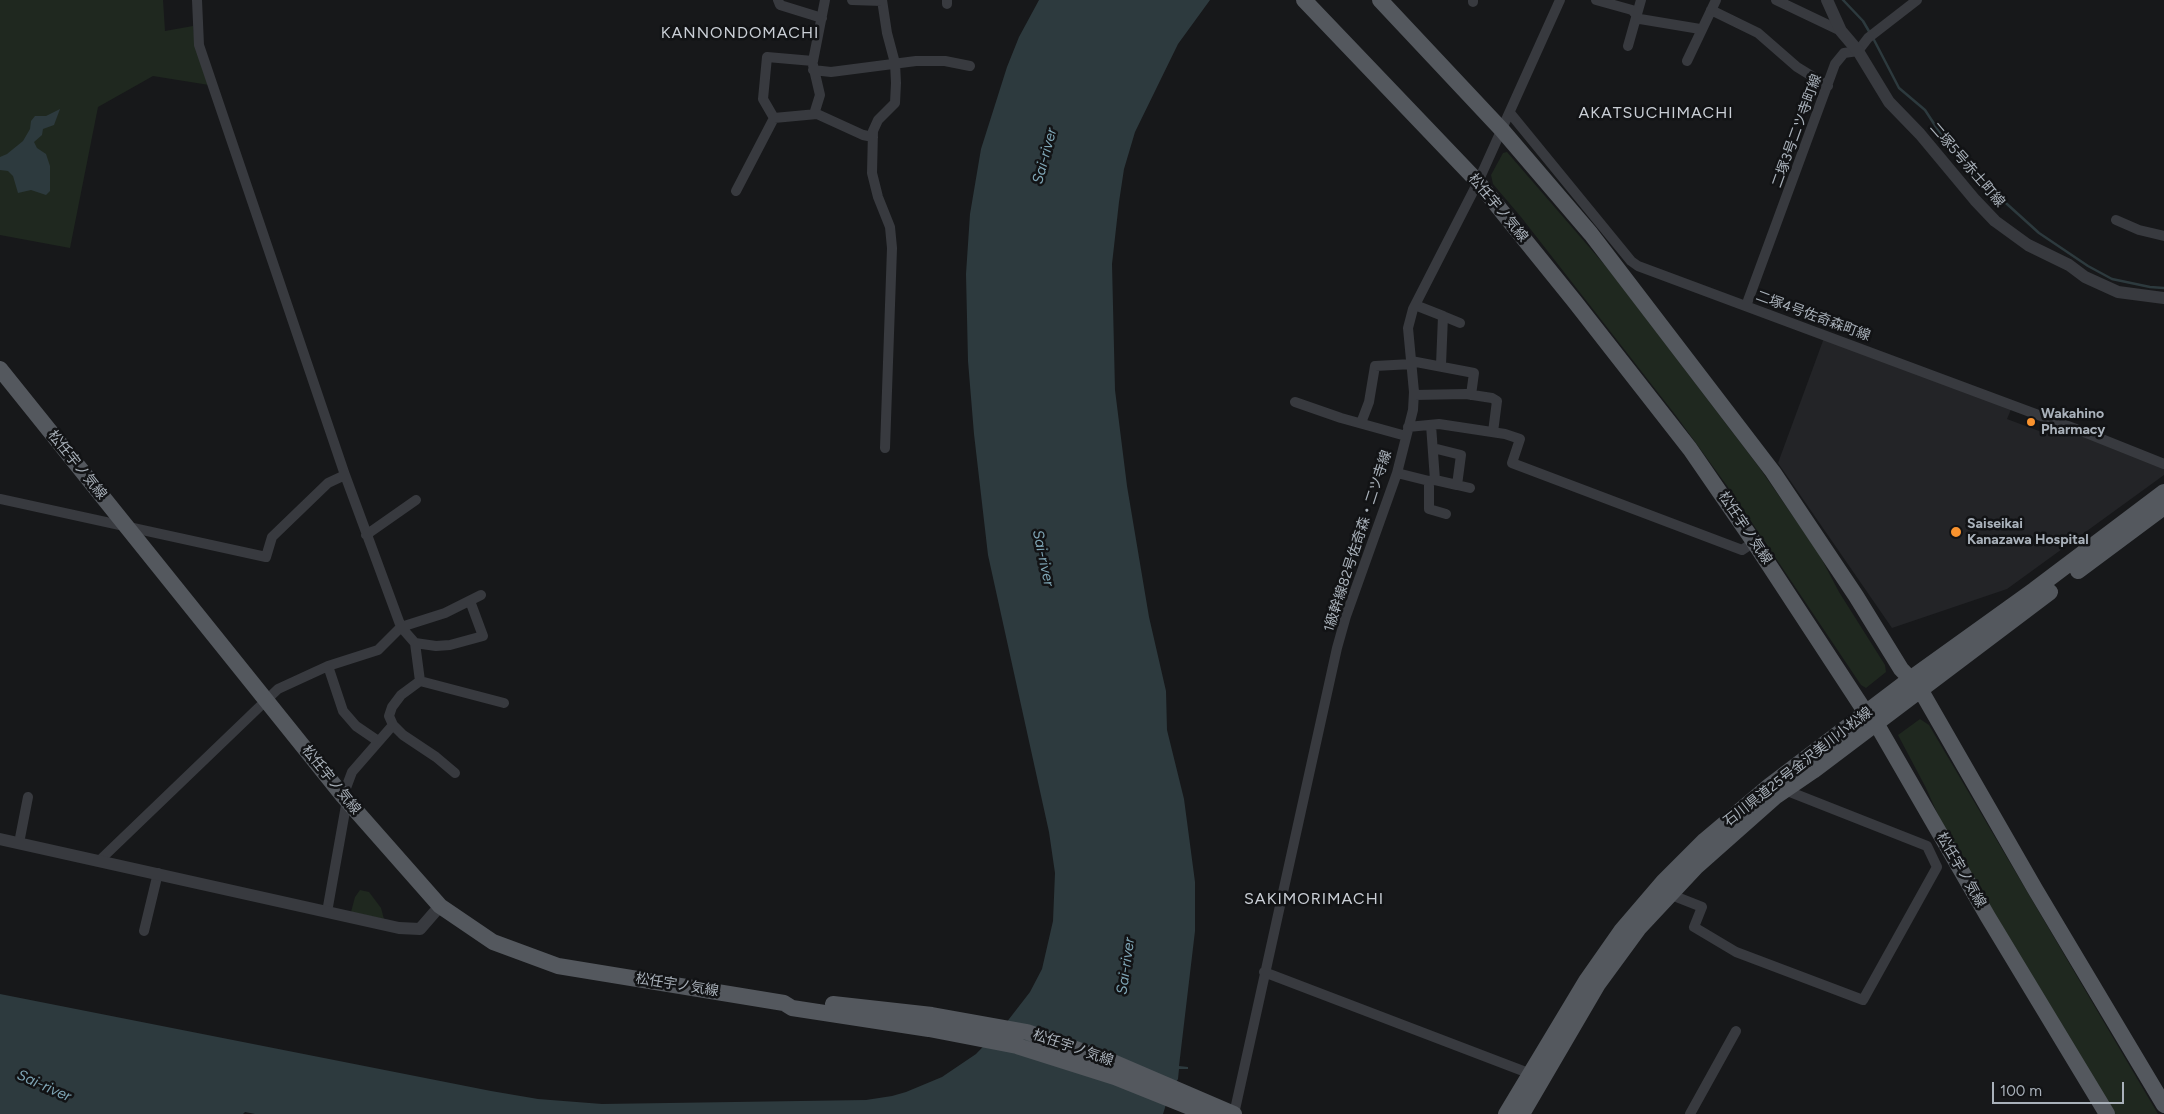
<!DOCTYPE html>
<html>
<head>
<meta charset="utf-8">
<style>
  body { margin:0 }
  #map { position:relative; width:2164px; height:1114px; overflow:hidden; background:#17181a; font-family:Figtree,sans-serif }
  canvas { display:block }
  .scale { position:absolute; left:1992px; top:1082px; width:132px; height:22px; box-sizing:border-box; border:2px solid #a9b1ba; border-top:0; padding-left:6px; font-size:15px; line-height:18px; white-space:nowrap; color:#a9b1ba; -webkit-text-stroke:4px #121315; paint-order:stroke }
</style>
</head>
<body>
<div id="map">
<canvas width="2164" height="1114"></canvas>
<div class="scale">100 m</div>
</div>
<script>
const context = document.querySelector('canvas').getContext('2d');
context.lineJoin = 'round';
function fill(path, color) { context.fillStyle = color; context.fill(path, 'evenodd'); }
const poly = rows => new Path2D(rows.map(r => 'M' + r).join(''));
function strokePath(path, color, width, dash) { context.strokeStyle = color; context.lineWidth = width; context.lineCap = dash ? 'butt' : 'round'; context.setLineDash(dash || []); context.stroke(path); }
function label(font, color, halo, rows, align = 'center') {
  context.font = font + ' Figtree,"Noto Sans JP",sans-serif'; context.lineWidth = 5; context.setLineDash([]); context.textBaseline = 'middle'; context.strokeStyle = halo; context.fillStyle = color; for (const [text, x, y, turn = 0] of rows) {
    context.save(); context.translate(x, y); context.rotate((+turn || 0) * Math.PI / 180); context.textAlign = isNaN(turn) ? turn : align; if (halo) context.strokeText(text, 0, 0); context.fillText(text, 0, 0); context.restore();
  }
}
fill(poly([
  [1824,338,2012,407,2007,419,2047,434,2052,422,2164,466,2164,475,2007,589,1892,628,1778,463]
]), '#232427');
fill(poly([
  [0,0,163,0,165,31,193,26,195,42,209,85,153,76,98,107,70,248,0,235],
  [1507,152,1609,270,1759,467,1819,554,1839,592,1885,665,1886,672,1866,688,1861,685,1730,490,1677,417,1521,217,1493,184,1491,175,1503,153],
  [1920,719,1929,725,2158,1114,2115,1114,2061,1026,1943,826,1926,788,1898,735],
  [360,890,369,892,381,908,384,919,351,912,355,897]
]), '#1f281f');
fill(poly([
  [1039,0,1210,0,1178,44,1135,132,1124,169,1119,202,1112,264,1115,390,1127,486,1149,617,1166,691,1167,730,1184,799,1195,882,1195,931,1179,1066,1188,1067,1188,1069,1179,1069,1178,1079,1170,1092,1163,1114,255,1114,245,1112,243,1114,0,1114,0,994,491,1091,538,1099,602,1104,866,1100,892,1096,906,1092,942,1077,976,1054,1006,1023,1030,992,1042,969,1053,921,1055,873,1049,832,988,555,974,434,968,361,966,274,970,214,981,149,1007,67,1019,37],
  [60,109,54,125,43,129,42,135,34,142,37,148,46,154,50,166,50,191,46,195,31,190,18,193,13,176,8,171,0,170,0,157,7,154,23,141,30,129,31,121,35,116,46,116]
]), '#2d3a3e');
strokePath(poly([
  [1843,0,1863,21,1870,33],
  [1873,38,1899,88,1925,110,1942,136,1976,176,2039,233,2088,266,2112,279,2150,287,2164,288]
]), '#2d3a3e', 2.5);
strokePath(poly([
  [778,0,780,5,822,18],
  [852,0,882,1],
  [882,0,887,33,895,63,896,83,895,103,878,120,873,131,872,173,878,197,890,227,892,248,885,448],
  [1596,0,1632,10,1640,19,1700,29],
  [1776,0,1841,31],
  [1473,2,1473,0],
  [947,4,947,0],
  [1711,10,1758,33,1797,67,1828,86],
  [1628,46,1641,0],
  [1687,61,1716,0],
  [813,65,820,95,815,111,817,114],
  [813,70,831,72,916,61,945,61,970,66],
  [1510,113,1631,261,1638,266,2084,432,2164,464],
  [774,118,763,99,767,57,813,61,825,0],
  [774,118,817,114,863,135,873,137],
  [736,191,774,118],
  [2116,220,2139,230,2164,236],
  [1415,305,1443,316,1441,365],
  [1746,306,1835,64,1844,53,1858,51,1868,38,1917,0],
  [1443,316,1460,323],
  [1411,361,1474,373,1471,395],
  [1414,395,1466,394,1492,398,1497,401,1493,432],
  [1295,402,1341,418,1406,436],
  [1361,423,1369,402,1375,366,1412,364],
  [1408,427,1439,424,1505,434,1520,439,1512,463,1742,550,1754,542],
  [1433,448,1461,455,1457,485,1435,480],
  [1397,473,1429,481,1435,480,1431,425],
  [1429,481,1429,509,1446,514],
  [1457,485,1470,488],
  [0,499,266,557,272,537,328,483,345,475],
  [366,535,416,500],
  [415,643,436,646,450,645,483,636,470,601],
  [328,666,343,711,356,726,378,741],
  [420,681,504,703],
  [455,773,436,757,403,735,393,725,389,716,392,707,401,695,420,681,415,643,401,627,445,613,481,595],
  [343,796,352,772,393,725],
  [19,843,28,797],
  [100,860,278,689,328,666,378,650,401,627,345,475,199,45,197,0],
  [1669,894,1702,907,1694,927,1736,952,1863,1000,1937,867,1927,846,1785,790],
  [327,912,347,800],
  [144,931,158,873],
  [1264,972,1531,1074],
  [1234,1114,1337,648,1346,616,1397,473,1413,410,1414,392,1408,328,1413,309,1478,182,1560,0],
  [1690,1114,1736,1031]
]), '#383a3f', 10);
strokePath(poly([
  [1827,0,1841,31,1858,51,1889,102,1920,134,1975,200,1995,221,2028,245,2069,265,2085,277,2118,292,2164,298],
  [0,839,399,928,420,929,440,906]
]), '#383a3f', 12);
strokePath(poly([
  [1304,0,1478,182,1575,302,1690,449,1754,542,1866,713,1876,723,1988,917,2107,1114],
  [1380,0,1502,130,1591,234,1773,472,1856,596,1901,669,1920,689,2035,889,2164,1105],
  [0,369,343,796,440,906,493,942,558,966,784,1003,792,1008,929,1029,1017,1046,1115,1077,1207,1114],
  [2078,571,2164,507],
  [833,1004,932,1015,1027,1032,1113,1062,1234,1114],
  [1506,1114,1586,981,1621,931,1663,882,1705,840,1769,786,1910,679,2034,590,2164,492],
  [1522,1114,1598,984,1639,928,1696,867,1775,797,1813,771,2050,592]
]), '#54585e', 16);
for (const [x, y, r, color] of [
  [2031,422,5,"#fa932e"],
  [1956,532,6,"#fa932e"]
]) { const dot = new Path2D(); dot.arc(x, y, r, 0, 2 * Math.PI); context.fillStyle = color; context.fill(dot); strokePath(dot, '#121315', 2); }
label('14px', '#a9b1ba', '#121315', [
  ["二塚3号二ツ寺町線",1797,131,-70],
  ["二塚5号赤土町線",1967,165,49],
  ["松任宇ノ気線",1498,208,50],
  ["二塚4号佐奇森町線",1813,316,20],
  ["松任宇ノ気線",77,465,51],
  ["松任宇ノ気線",1745,528,56],
  ["1級幹線82号佐奇森・二ツ寺線",1358,541,-72],
  ["石川県道25号金沢美川小松線",1798,767,-38],
  ["松任宇ノ気線",331,780,51],
  ["松任宇ノ気線",1961,870,60],
  ["松任宇ノ気線",677,985,9],
  ["松任宇ノ気線",1073,1048,19]
]);
label('bold 14px', '#a9b1ba', '#121315', [
  ["Wakahino",2041,414],
  ["Pharmacy",2041,430],
  ["Saiseikai",1967,524],
  ["Kanazawa Hospital",1967,540]
], 'left');
label('italic 15px', '#7fa6b6', '#121315', [
  ["Sai-river",1045,156,-75],
  ["Sai-river",1043,558,78],
  ["Sai-river",1126,966,-82],
  ["Sai-river",44,1086,24]
]);
context.letterSpacing = '1px';
label('16px', '#cacfd6', '#121315', [
  ["KANNONDOMACHI",740,33],
  ["AKATSUCHIMACHI",1656,113],
  ["SAKIMORIMACHI",1314,899]
]);
context.letterSpacing = '0px';
</script>
</body>
</html>
